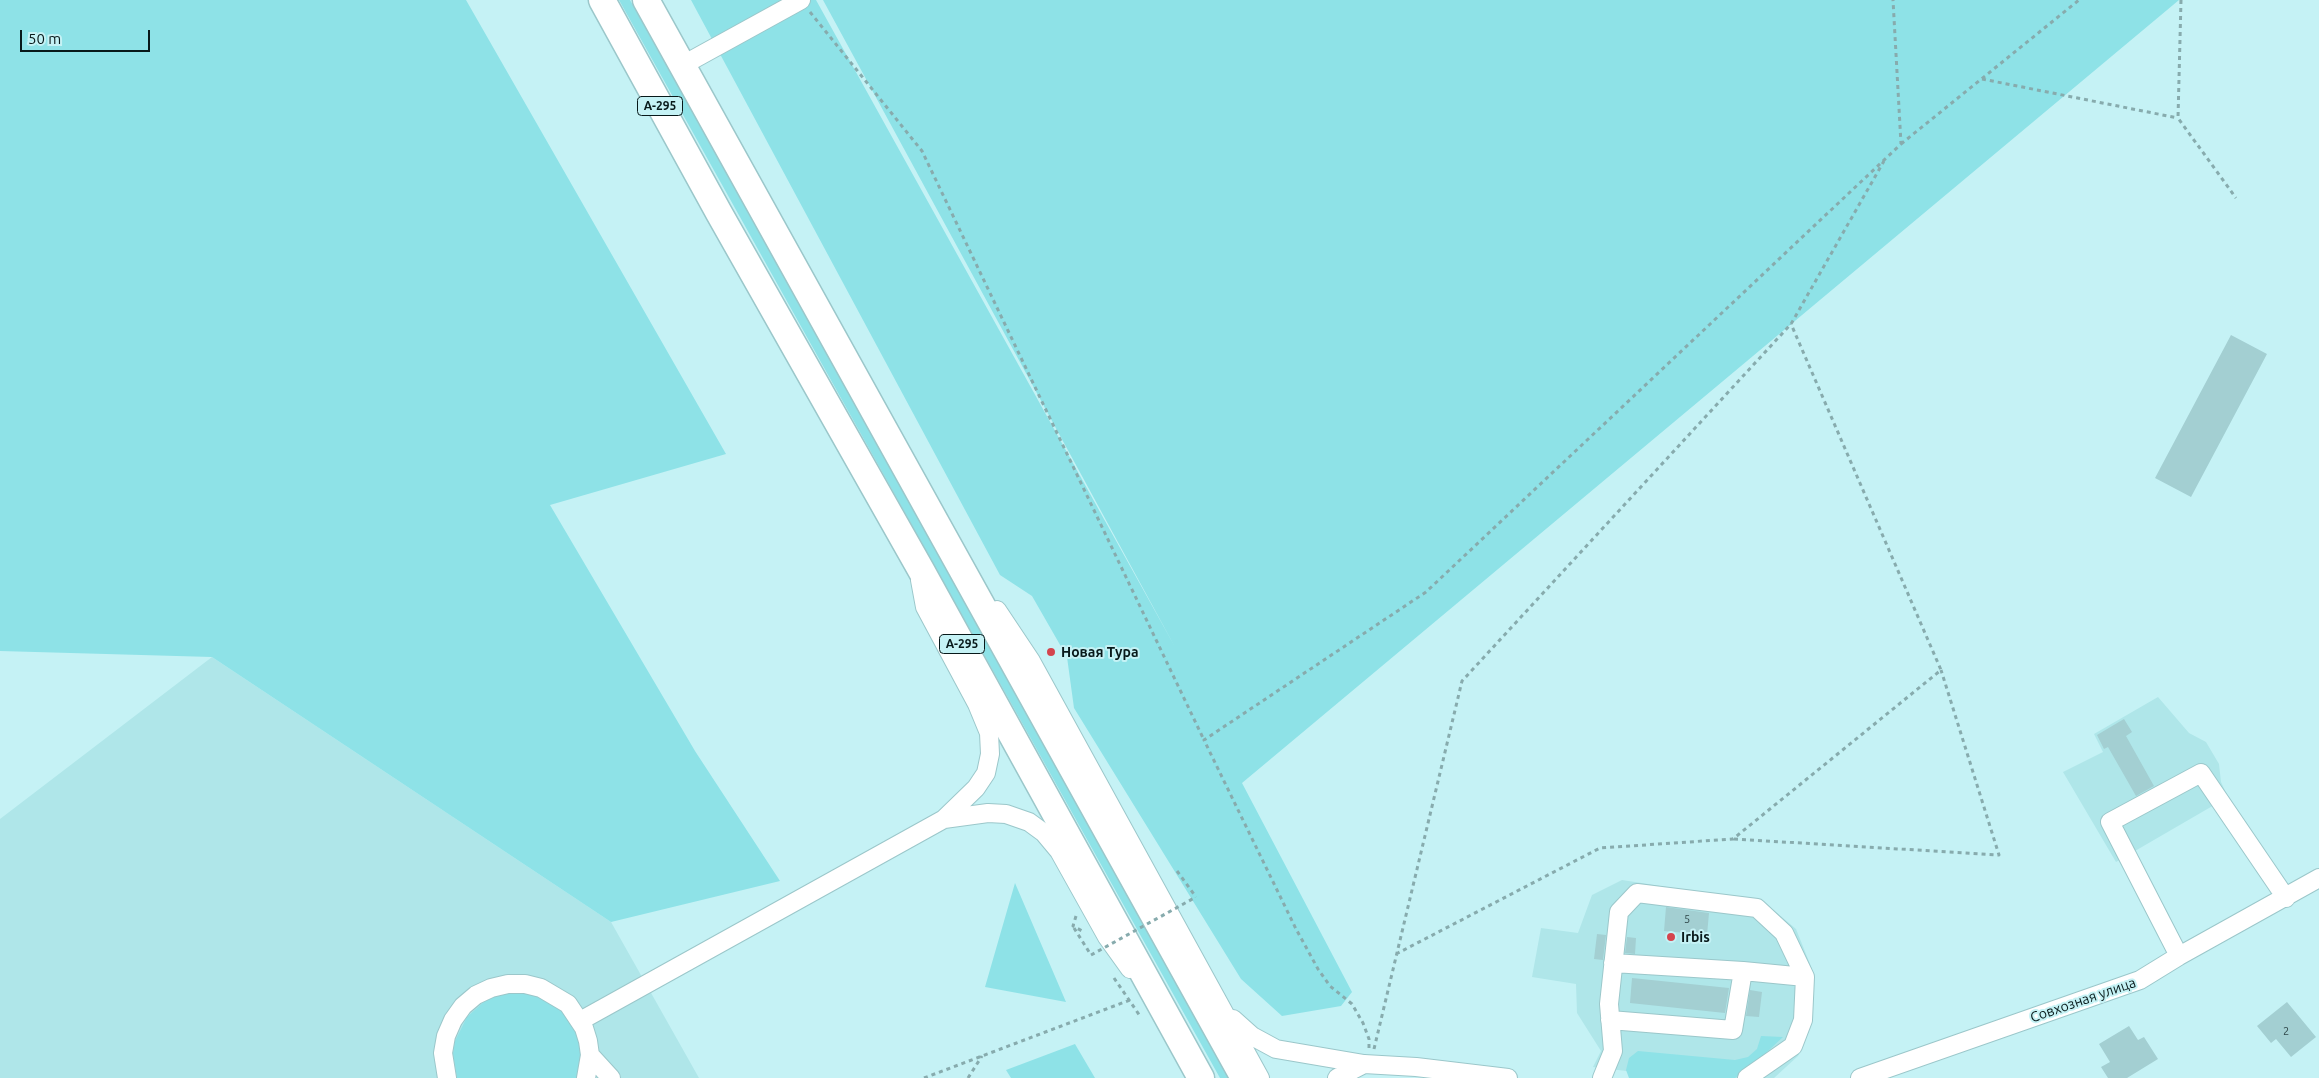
<!DOCTYPE html>
<html>
<head>
<meta charset="utf-8">
<style>
  body { margin:0 }
  #map { position:relative; width:2319px; height:1078px; overflow:hidden; background:#c5f2f5; font-family:Ubuntu,sans-serif }
  canvas { display:block }
  .scale { position:absolute; left:20px; top:30px; width:130px; height:22px; box-sizing:border-box; border:2px solid #08191a; border-top:0; padding-left:6px; font-size:15px; line-height:18px; white-space:nowrap; color:#08191a; -webkit-text-stroke:4px #c5f2f5; paint-order:stroke }
</style>
</head>
<body>
<div id="map">
<canvas width="2319" height="1078"></canvas>
<div class="scale">50 m</div>
</div>
<script>
const context = document.querySelector('canvas').getContext('2d');
context.lineJoin = 'round';
function fill(path, color) { context.fillStyle = color; context.fill(path, 'evenodd'); }
const poly = rows => new Path2D(rows.map(r => 'M' + r).join(''));
function strokePath(path, color, width, dash) { context.strokeStyle = color; context.lineWidth = width; context.lineCap = dash ? 'butt' : 'round'; context.setLineDash(dash || []); context.stroke(path); }
function label(font, color, halo, rows, align = 'center') {
  context.font = font + ' Ubuntu,sans-serif'; context.lineWidth = 4; context.setLineDash([]); context.textBaseline = 'middle'; context.strokeStyle = halo; context.fillStyle = color; for (const [text, x, y, turn = 0] of rows) {
    context.save(); context.translate(x, y); context.rotate((+turn || 0) * Math.PI / 180); context.textAlign = isNaN(turn) ? turn : align; if (halo) context.strokeText(text, 0, 0); context.fillText(text, 0, 0); context.restore();
  }
}
fill(poly([
  [212,657,611,922,699,1078,0,1078,0,819],
  [2158,697,2189,733,2206,742,2219,764,2221,782,2228,797,2116,862,2063,772,2103,752,2094,734],
  [1622,880,1764,902,1796,929,1812,969,1809,1031,1798,1056,1774,1078,1685,1078,1593,1067,1601,1051,1577,1013,1576,984,1532,977,1541,928,1578,933,1592,895]
]), '#afe6e9');
fill(poly([
  [0,0,466,0,726,454,550,505,695,751,780,881,611,922,212,657,0,651],
  [619,0,630,0,1233,1078,1220,1078],
  [691,0,816,0,1175,647,823,0,2179,0,1242,783,1352,992,1341,1006,1282,1016,1241,979,1074,708,1067,657,1032,596,1000,575],
  [1015,883,1066,1002,985,987],
  [513,992,539,996,562,1010,577,1032,581,1045,582,1058,577,1078,457,1078,453,1054,455,1041,467,1017,487,999],
  [1761,1036,1783,1037,1753,1065,1735,1078,1629,1078,1626,1070,1629,1058,1638,1051,1735,1060,1748,1057,1757,1049],
  [1075,1044,1095,1078,1011,1078,1006,1070]
]), '#8ee2e7');
fill(poly([
  [2231,335,2267,354,2191,497,2155,478],
  [2124,719,2132,732,2126,736,2154,786,2136,796,2108,747,2104,749,2097,735],
  [1666,907,1709,913,1707,935,1664,931],
  [1597,934,1606,935,1603,960,1594,959],
  [1627,937,1636,938,1635,954,1625,953],
  [1632,978,1729,988,1725,1013,1630,1003],
  [1750,990,1762,992,1759,1017,1746,1016],
  [2287,1002,2316,1037,2291,1057,2276,1039,2271,1043,2257,1026],
  [2129,1026,2138,1040,2144,1037,2158,1059,2127,1078,2108,1078,2101,1067,2110,1062,2099,1044]
]), '#a3cfd2');
const minor = poly([
  [683,65,801,0],
  [920,580,925,607,977,704,989,733,990,754,986,773,976,788,944,819,988,813,1006,814,1029,822,1044,833,1059,851,1107,937,1130,969],
  [997,610,1031,661,1260,1078],
  [2179,956,2110,822,2201,773,2286,898],
  [1613,963,1743,971,1805,977],
  [1233,1019,1252,1036,1276,1049,1364,1064,1416,1067,1508,1078],
  [1610,1020,1733,1030,1743,971],
  [580,1021,944,819],
  [590,1055,611,1078],
  [447,1078,443,1053,446,1036,453,1020,463,1006,476,995,491,988,508,984,525,984,541,988,568,1004,584,1028,588,1041,590,1055,586,1078],
  [1337,1078,1364,1064],
  [1602,1078,1613,1051,1609,1004,1619,912,1637,893,1757,908,1784,933,1805,977,1803,1020,1793,1046,1747,1078],
  [1860,1078,2140,980,2179,956,2319,878]
]);
const highway = poly([
  [602,0,719,213,921,570,1201,1078],
  [646,0,1244,1078]
]);
strokePath(minor, '#9bc7ca', 20);
strokePath(highway, '#9bc7ca', 29);
strokePath(poly([
  [2181,0,2178,118,2236,198],
  [810,12,922,151,1204,740],
  [1982,79,2178,118],
  [1901,144,2079,0],
  [1734,839,1999,855,1941,670],
  [1177,871,1196,897],
  [1076,916,1073,926,1084,932],
  [1074,928,1091,955],
  [1396,954,1600,848,1733,839,1941,670,1791,324],
  [1114,978,1140,1016],
  [1369,1048,1369,1039,1363,1023,1352,1004,1330,986,1318,969,1296,929,1204,740,1426,592,1901,144,1893,0],
  [1374,1049,1462,681,1791,324,1884,161],
  [924,1078,1130,1000],
  [968,1078,982,1056]
]), '#87abad', 3, [4, 4]);
strokePath(minor, '#fff', 18);
strokePath(highway, '#fff', 26);
strokePath(poly([
  [1091,955,1196,897]
]), '#87abad', 3, [4, 4]);
for (const [x, y, r, color] of [
  [1051,652,5,"#d4444d"],
  [1671,937,5,"#d4444d"]
]) { const dot = new Path2D(); dot.arc(x, y, r, 0, 2 * Math.PI); context.fillStyle = color; context.fill(dot); strokePath(dot, '#c5f2f5', 2); }
label('11px', '#2f4648', null, [
  ["5",1687,919],
  ["2",2286,1031]
]);
for (const [x, y, w] of [
  [660,106,45],
  [962,644,45]
]) { const box = new Path2D(); box.roundRect(x - w / 2, y - 9.5, w, 19, 4); context.fillStyle = '#c5f2f5'; context.fill(box); strokePath(box, '#08191a', 1); }
label('bold 12px', '#08191a', null, [
  ["А-295",660,106],
  ["А-295",962,644]
]);
label('bold 14px', '#08191a', '#c5f2f5', [
  ["Новая Тура",1061,652],
  ["Irbis",1681,937]
], 'left');
label('14px', '#08191a', '#c5f2f5', [
  ["Совхозная улица",2083,1000,-19]
]);
</script>
</body>
</html>
